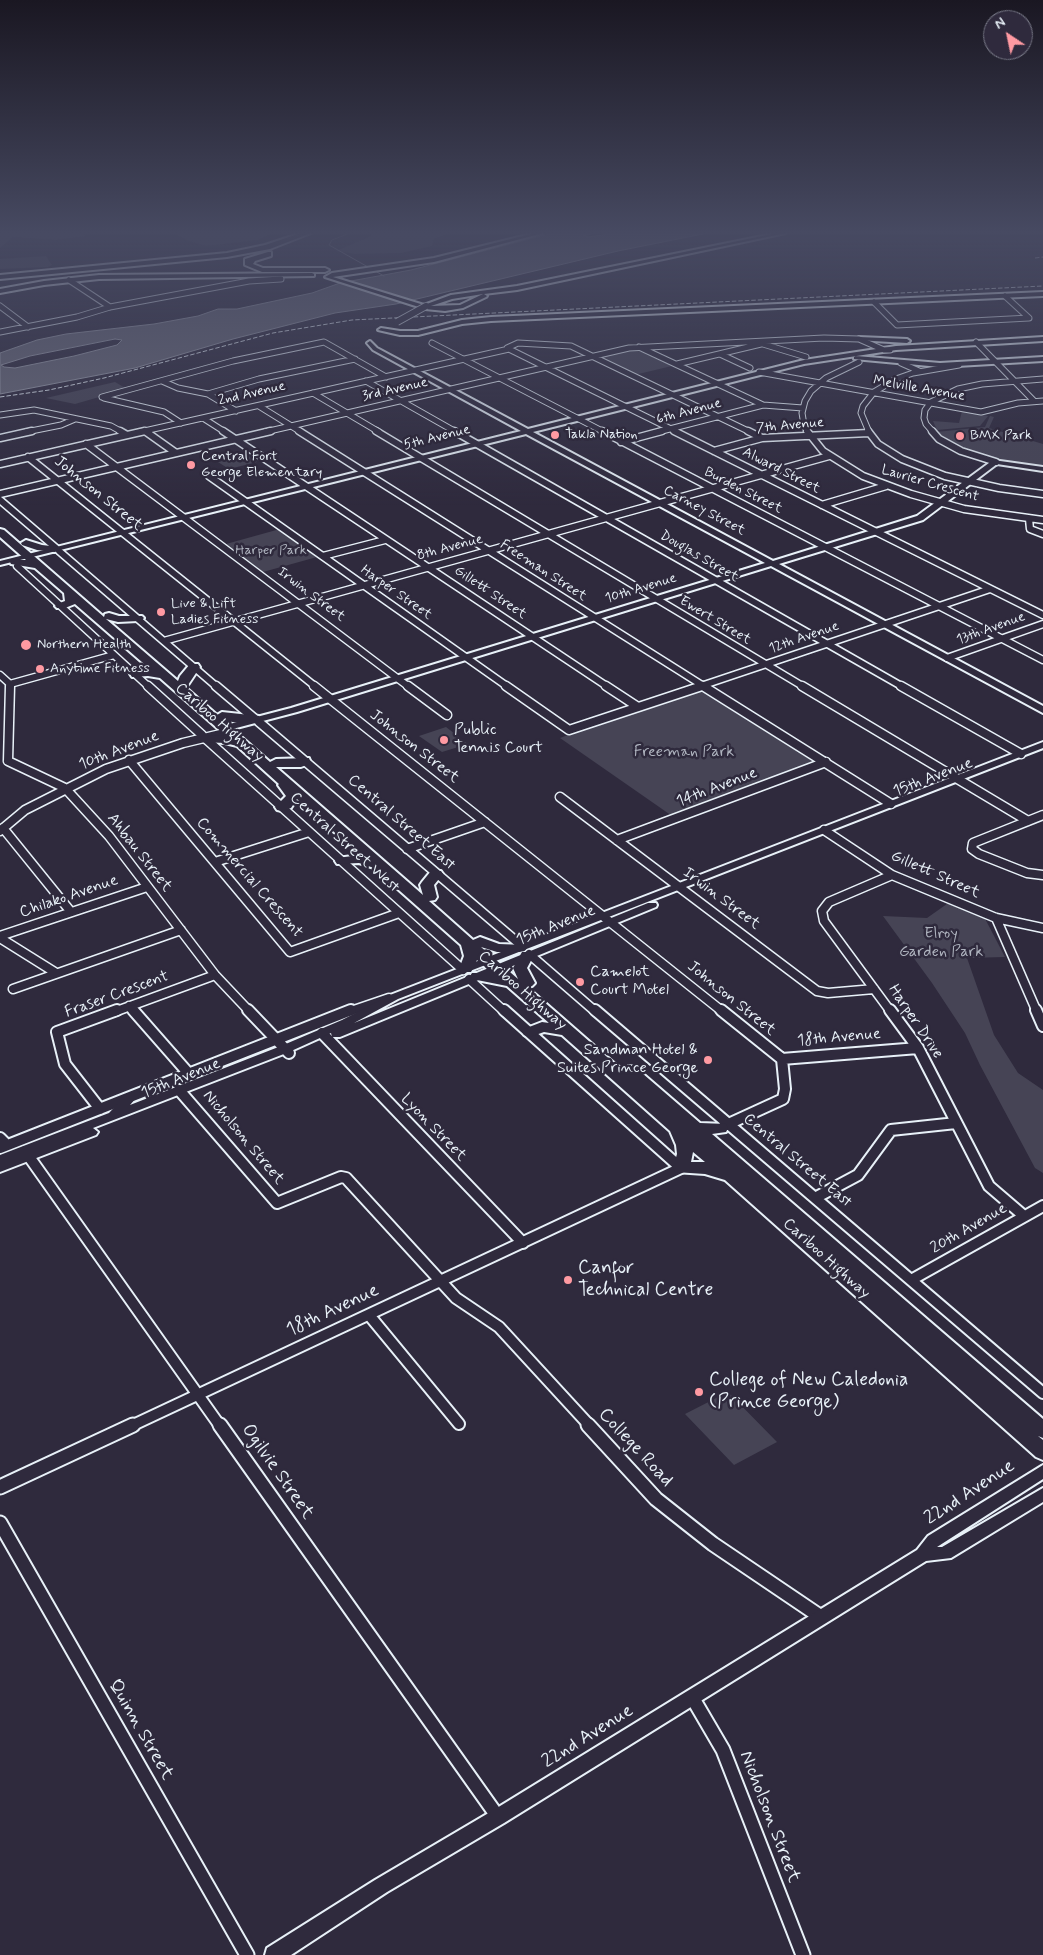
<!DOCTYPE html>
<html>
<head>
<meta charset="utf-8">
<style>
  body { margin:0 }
  #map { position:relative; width:1043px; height:1955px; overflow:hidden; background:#2f2a3d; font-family:Mynerve,sans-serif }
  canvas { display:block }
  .north { position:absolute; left:983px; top:10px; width:50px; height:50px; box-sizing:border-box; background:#2f2a3d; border:1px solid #797a88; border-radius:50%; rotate:326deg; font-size:14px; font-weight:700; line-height:20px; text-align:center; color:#e8f1f8 }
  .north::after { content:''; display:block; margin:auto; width:18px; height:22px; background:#ff9aa2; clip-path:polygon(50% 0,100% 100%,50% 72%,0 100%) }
</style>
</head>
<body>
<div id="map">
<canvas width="1043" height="1955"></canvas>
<div class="north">N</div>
</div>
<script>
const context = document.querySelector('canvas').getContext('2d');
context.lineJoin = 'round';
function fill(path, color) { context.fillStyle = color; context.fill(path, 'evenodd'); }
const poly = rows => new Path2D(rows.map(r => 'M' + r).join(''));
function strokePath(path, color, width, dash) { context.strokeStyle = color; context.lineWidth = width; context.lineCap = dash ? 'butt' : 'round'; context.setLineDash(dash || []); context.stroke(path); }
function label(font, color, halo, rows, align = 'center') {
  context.font = font + ' Mynerve,sans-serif'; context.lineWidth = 5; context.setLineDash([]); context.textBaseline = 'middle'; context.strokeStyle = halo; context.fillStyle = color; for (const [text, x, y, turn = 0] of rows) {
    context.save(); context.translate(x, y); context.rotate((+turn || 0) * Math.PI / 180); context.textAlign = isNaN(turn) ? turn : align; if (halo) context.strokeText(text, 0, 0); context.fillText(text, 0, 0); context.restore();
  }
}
fill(poly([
  [0,233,81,233,86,236,56,240,13,237,0,248],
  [173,233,272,233,258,240,206,246,189,241],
  [370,233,449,233,434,239,432,246,401,253,355,254,336,251,371,236],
  [46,256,52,265,48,267,0,269,0,259],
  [635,349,672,366,634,375,597,357],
  [115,382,127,389,75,404,46,398],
  [962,411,988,416,980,426,937,430,933,421,959,423],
  [990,416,994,417,989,428,1043,444,1043,467,1008,462,972,453,952,444,936,432,985,427],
  [247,455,257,462,229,469,218,462],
  [280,529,317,557,263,572,226,544],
  [705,686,827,761,675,818,560,738,639,708],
  [446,727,468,744,442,752,419,736],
  [954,899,980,909,1005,957,967,958,994,1035,1018,1073,1043,1090,1043,1173,1035,1168,980,1065,965,1033,932,983,883,916,927,918],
  [728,1392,777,1442,734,1465,685,1414]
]), '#464455');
const water = poly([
  [553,233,595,233,583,236,588,237,617,233,708,233,618,251,396,304,335,313,233,339,135,368,0,394,0,353,37,340,66,334,154,324,198,316,218,309,237,309,312,293,340,283,411,270,553,233],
  [115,339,122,340,117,345,74,356,15,368,4,367,1,365,30,356,115,339]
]);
fill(water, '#696978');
strokePath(water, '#9c9fab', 1);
strokePath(poly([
  [350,233,332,240,329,245,384,276]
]), '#9c9fab', 1);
const streetFar4 = poly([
  [69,280,110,307],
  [874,302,897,325,1029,318,1005,296],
  [0,306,28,327],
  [0,332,77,317,110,307,249,281,281,279],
  [976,342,1034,401],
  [432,343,604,432],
  [763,344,806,357],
  [639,347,763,405,803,408],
  [509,349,677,432],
  [509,349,507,348,518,343,571,346,750,432],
  [720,354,750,368],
  [901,363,919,371],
  [677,364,761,344],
  [759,372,981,412,1018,403,1043,401],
  [162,381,178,388,208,394,236,411],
  [366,381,456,432],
  [313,393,379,432],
  [208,394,259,379,355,359],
  [102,397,233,361,324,342,386,377],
  [104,398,164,412,181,423],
  [259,406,301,432],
  [0,415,34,410,111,426,122,432],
  [203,418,225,432],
  [145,431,147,432],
  [26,432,61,425,75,419],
  [140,432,509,349],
  [265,432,629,348,824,338,859,339,884,350,890,350],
  [658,432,763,405],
  [808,432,804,425,802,413,805,401,811,391,826,378,859,362],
  [869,432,861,413,863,406,874,392,896,379,913,373,959,365],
  [933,432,926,424,924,418,925,410,931,402,958,389,982,384,1043,379]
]);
const streetFar3 = poly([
  [120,431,127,435],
  [145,431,176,453],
  [223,431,608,687],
  [299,431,705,687],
  [376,431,804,687],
  [454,431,903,687],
  [602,431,1043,660],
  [674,431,1043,615],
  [748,431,762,438],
  [807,431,823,451,863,476,911,494,964,509,1043,520],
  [868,431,878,444,902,459,945,476,999,488,1043,494],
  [932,431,939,439,961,451,996,462],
  [0,438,32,431],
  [621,442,662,431],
  [86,444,409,687],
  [714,451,762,438,869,433],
  [28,457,316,687],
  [0,464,145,431],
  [209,476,508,687],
  [0,494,271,431],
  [0,500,56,548],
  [822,505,886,486],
  [1029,519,1030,529,1043,534],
  [59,551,217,687],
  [323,556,385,540],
  [17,566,149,687],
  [164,641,829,456],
  [947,658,1043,624],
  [0,675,10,684,10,687],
  [10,684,114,655],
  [698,687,990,589]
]);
const streetFar2 = poly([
  [148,686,202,735],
  [216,686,255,719],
  [314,686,723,1012],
  [408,686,447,715],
  [506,686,569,730,702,686],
  [606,686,638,707],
  [703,686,891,804],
  [802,686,1028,821],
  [901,686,1021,754],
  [259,722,523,947],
  [206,739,463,970],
  [129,760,290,952,399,913],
  [8,761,10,686],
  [8,761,65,788,109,836,215,975,250,1012],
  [560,797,817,991,828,993,874,989],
  [1043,815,973,843,972,849,979,854,1027,873,1043,875],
  [3,828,71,912],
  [824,830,892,875,996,918,1043,928],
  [0,831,25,810,106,769,183,743,229,732],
  [617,840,826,762],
  [407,849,485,822],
  [215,862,309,832],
  [996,918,1037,1012],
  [0,936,147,887],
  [0,938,56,973],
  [529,954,596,1012],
  [469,979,505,1012],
  [13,989,181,930],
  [129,1006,134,1012],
  [114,1012,215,975],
  [348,1012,389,998],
  [891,1012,824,921,822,911,829,902,892,875]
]);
const streetFar1 = poly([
  [133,1010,190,1075],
  [248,1010,289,1053],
  [595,1010,1043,1393],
  [721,1010,782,1059],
  [890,1010,918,1048,989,1186,1024,1216],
  [1036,1010,1043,1026],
  [322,1033,523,1243],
  [782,1059,918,1048],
  [179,1090,277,1203,341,1177,346,1178,456,1298,499,1327,590,1426],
  [100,1109,65,1064,57,1032,117,1010],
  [724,1126,783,1099,785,1089,782,1059],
  [0,1138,7,1145],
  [0,1148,351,1010],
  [25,1151,220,1426],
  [815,1198,858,1175,891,1130,956,1123],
  [911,1280,1043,1206],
  [369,1315,459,1424],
  [131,1426,681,1168,504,1010]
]);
const street = poly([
  [220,1425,498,1817],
  [588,1425,656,1499,713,1544,821,1617],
  [0,1487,133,1425],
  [0,1523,247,1955],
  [692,1697,723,1750,803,1955]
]);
const secondary = poly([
  [535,233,543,233,434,262,333,277,424,305,451,295,517,286,777,233,786,233,517,290,484,294,487,296,486,297,463,308,445,311,425,309,325,277,332,273,434,258,535,233],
  [483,294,460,305,431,306,452,299,483,294],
  [312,273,314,274,314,276,99,279,44,285,0,293,0,289,44,281,99,275,312,273],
  [1043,292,1043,296,491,321,462,324,418,335,400,335,378,330,381,328,400,331,418,331,462,320,491,317,1043,292],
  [859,337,907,339,910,341,907,343,857,340,856,339,859,337],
  [1043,337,1043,341,896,350,804,364,533,432,773,561,917,516,993,460,1043,467,1043,471,997,464,923,520,779,564,1043,706,1043,713,771,566,297,712,225,731,222,730,222,726,291,708,765,563,526,434,0,565,0,561,521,431,373,350,367,343,370,341,377,348,528,429,804,360,896,346,1043,337],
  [856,356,940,363,1043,357,1043,361,940,367,854,359,854,357,856,356],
  [1043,742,1043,748,398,999,354,1023,648,903,656,903,657,905,656,907,340,1037,332,1037,331,1033,289,1052,93,1128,98,1132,96,1135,0,1172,0,1155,109,1113,126,1095,130,1094,136,1098,130,1105,281,1046,342,1020,390,995,1043,742],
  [1043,1465,1043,1479,937,1547,942,1547,1043,1488,1043,1502,951,1558,926,1561,504,1823,387,1892,291,1955,265,1955,267,1948,375,1880,492,1811,917,1550,928,1536,1043,1465]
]);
const highway = poly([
  [301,233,311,233,270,249,227,257,0,279,0,275,227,253,265,245,301,233],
  [268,252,271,252,271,256,255,261,253,264,263,268,325,268,329,270,325,272,262,272,245,265,245,259,268,252],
  [0,529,4,530,104,617,105,614,109,613,119,616,142,616,144,618,142,620,138,621,118,622,106,619,178,681,180,676,190,664,198,664,200,667,188,685,183,685,217,715,222,712,259,716,261,719,255,723,238,723,222,720,270,762,276,759,309,758,310,761,309,764,301,767,276,767,423,895,420,885,422,882,431,871,441,871,443,874,434,885,437,897,435,900,429,901,473,940,480,937,499,944,524,945,526,948,524,951,519,952,497,952,481,947,518,979,513,968,522,952,532,952,534,955,527,968,535,983,532,986,527,987,622,1070,629,1066,635,1067,700,1123,726,1124,728,1128,726,1132,712,1134,1043,1419,1043,1438,1038,1436,1043,1440,1043,1460,1036,1457,725,1180,705,1174,675,1172,673,1168,677,1154,676,1145,670,1131,562,1035,544,1032,530,1037,524,1035,522,1032,524,1029,542,1022,549,1023,507,986,472,979,470,976,472,973,492,973,477,960,471,972,461,972,459,969,464,956,461,945,374,868,359,863,337,864,335,861,337,858,360,855,297,799,291,808,282,811,277,810,275,807,286,796,278,785,279,784,237,746,225,743,202,742,200,739,202,736,225,735,160,678,148,676,132,677,130,674,132,671,150,669,75,604,65,608,57,608,55,606,57,604,65,601,64,593,35,568,11,564,10,562,11,560,26,560,0,537,0,529],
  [693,1152,705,1162,691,1162,693,1152],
  [26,540,42,545,59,547,60,549,55,552,37,550,22,545,21,543,26,540]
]);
strokePath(streetFar4, '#e8f1f8', 7);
strokePath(streetFar3, '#e8f1f8', 9);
strokePath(streetFar2, '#e8f1f8', 11);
strokePath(streetFar1, '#e8f1f8', 14);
strokePath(street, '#e8f1f8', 17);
strokePath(secondary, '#e8f1f8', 4);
strokePath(highway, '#e8f1f8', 4);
strokePath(streetFar4, '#2f2a3d', 5);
strokePath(streetFar3, '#2f2a3d', 6);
strokePath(streetFar2, '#2f2a3d', 8);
strokePath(streetFar1, '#2f2a3d', 10);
strokePath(street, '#2f2a3d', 13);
fill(secondary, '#2f2a3d');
fill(highway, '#2f2a3d');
strokePath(poly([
  [1035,258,1043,257],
  [0,397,49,390,104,378,273,333,352,320,1043,286]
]), '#e8f1f8', 1, [4.5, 2]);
const secondaryBridge = poly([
  [397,322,426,306]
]);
strokePath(secondaryBridge, '#e8f1f8', 8, []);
strokePath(secondaryBridge, '#2f2a3d', 6);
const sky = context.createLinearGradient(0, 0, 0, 506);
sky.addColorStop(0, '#1a1722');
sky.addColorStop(0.46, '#474a62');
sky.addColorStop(1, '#474a6200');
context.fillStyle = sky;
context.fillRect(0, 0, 1043, 506);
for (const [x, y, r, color] of [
  [555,435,5,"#ff9aa2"],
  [960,436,5,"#ff9aa2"],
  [191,465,5,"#ff9aa2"],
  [161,612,5,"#ff9aa2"],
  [26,645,6,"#ff9aa2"],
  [40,669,5,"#ff9aa2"],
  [444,740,5,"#ff9aa2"],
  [580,982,5,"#ff9aa2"],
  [708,1060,5,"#ff9aa2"],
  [568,1280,5,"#ff9aa2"],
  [699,1392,5,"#ff9aa2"]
]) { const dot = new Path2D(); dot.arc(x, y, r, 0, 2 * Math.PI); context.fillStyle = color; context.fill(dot); strokePath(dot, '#2f2a3d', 2); }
label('14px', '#e8f1f8', '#2f2a3d', [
  ["Melville Avenue",919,389,10],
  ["3rd Avenue",395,390,-13],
  ["2nd Avenue",252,394,-13],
  ["6th Avenue",689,412,-15],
  ["7th Avenue",790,426,-5],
  ["5th Avenue",437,438,-14],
  ["Alward Street",781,471,27],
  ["Laurier Crescent",930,484,16],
  ["Burden Street",743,491,27],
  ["Carney Street",704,511,28],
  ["8th Avenue",450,548,-15],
  ["Douglas Street",699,557,30],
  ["Freeman Street",543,571,33],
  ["10th Avenue",641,589,-17],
  ["Harper Street",396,593,35],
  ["Gillett Street",490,593,34],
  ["Irwin Street",311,595,37],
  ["Ewert Street",715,621,31],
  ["13th Avenue",991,629,-20],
  ["12th Avenue",804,638,-19]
]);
label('14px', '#e8f1f8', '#2f2a3d', [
  ["Takla Nation",565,435],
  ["BMX Park",970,436],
  ["Central Fort",201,457],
  ["George Elementary",201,473],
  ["Live & Lift",171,604],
  ["Ladies Fitness",171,620],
  ["Northern Health",37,645],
  ["Anytime Fitness",50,669]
], 'left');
label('14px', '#afb4bf', '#2f2a3d', [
  ["Harper Park",271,551]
]);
label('16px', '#e8f1f8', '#2f2a3d', [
  ["Johnson Street",98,494,39],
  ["Cariboo Highway",219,723,41],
  ["Johnson Street",414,747,38],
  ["10th Avenue",119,751,-21],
  ["15th Avenue",933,778,-21],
  ["14th Avenue",717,788,-21],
  ["Central Street East",401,823,41],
  ["Central Street West",344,843,42],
  ["Ahbau Street",139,853,52],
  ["Gillett Street",935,875,24],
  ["Commercial Crescent",249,878,49],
  ["Chilako Avenue",69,897,-19],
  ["Irwin Street",721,899,37],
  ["15th Avenue",556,926,-22],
  ["Cariboo Highway",522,991,41],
  ["Fraser Crescent",117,995,-20],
  ["Johnson Street",731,999,39],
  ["Harper Drive",915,1022,56],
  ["18th Avenue",839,1038,-5],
  ["15th Avenue",181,1079,-22],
  ["Lyon Street",433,1128,46],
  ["Nicholson Street",243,1138,50],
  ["Central Street East",797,1161,40],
  ["20th Avenue",969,1229,-30],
  ["Cariboo Highway",826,1259,42]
]);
label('16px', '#e8f1f8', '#2f2a3d', [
  ["Public",454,731],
  ["Tennis Court",454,749],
  ["Camelot",590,973],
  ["Court Motel",590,991],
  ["Sandman Hotel &",698,1051,"right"],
  ["Suites Prince George",698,1069,"right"]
], 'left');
label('16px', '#afb4bf', '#2f2a3d', [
  ["Freeman Park",684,753],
  ["Elroy",941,935],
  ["Garden Park",941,953]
]);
label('19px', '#e8f1f8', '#2f2a3d', [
  ["Canfor",578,1269],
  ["Technical Centre",578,1291],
  ["College of New Caledonia",709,1381],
  ["(Prince George)",709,1403]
], 'left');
label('19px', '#e8f1f8', '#2f2a3d', [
  ["18th Avenue",333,1311,-25],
  ["College Road",635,1448,47],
  ["Ogilvie Street",277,1472,55],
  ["22nd Avenue",970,1493,-33],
  ["Quinn Street",140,1730,60],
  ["22nd Avenue",588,1737,-32],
  ["Nicholson Street",769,1817,69]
]);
</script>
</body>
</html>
